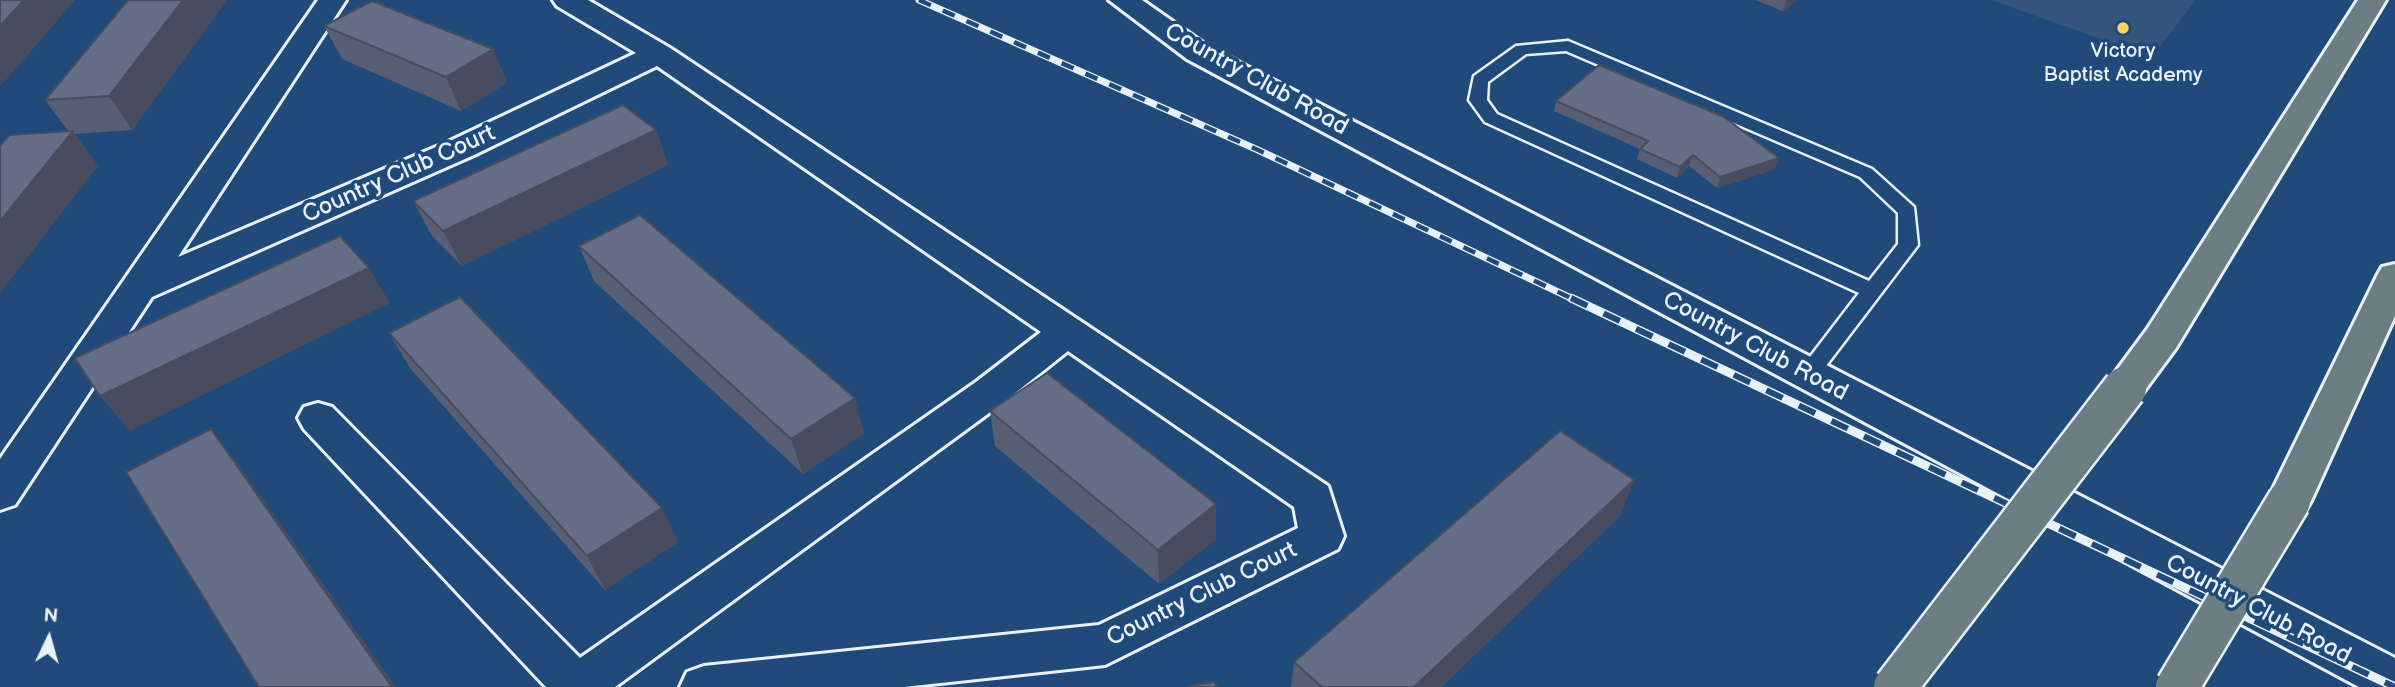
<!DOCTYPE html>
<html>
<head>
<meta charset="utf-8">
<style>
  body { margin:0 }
  #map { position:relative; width:2395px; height:687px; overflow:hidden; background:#1f4a7a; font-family:"Balsamiq Sans",sans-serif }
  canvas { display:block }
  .north { position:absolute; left:14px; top:603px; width:70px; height:70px; -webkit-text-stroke:5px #1f4a7a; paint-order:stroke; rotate:5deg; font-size:19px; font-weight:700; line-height:28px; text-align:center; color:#e8f1f8 }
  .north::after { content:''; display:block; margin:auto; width:24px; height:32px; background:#e8f1f8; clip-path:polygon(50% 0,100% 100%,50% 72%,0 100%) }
</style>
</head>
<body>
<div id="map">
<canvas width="2395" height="687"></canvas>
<div class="north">N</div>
</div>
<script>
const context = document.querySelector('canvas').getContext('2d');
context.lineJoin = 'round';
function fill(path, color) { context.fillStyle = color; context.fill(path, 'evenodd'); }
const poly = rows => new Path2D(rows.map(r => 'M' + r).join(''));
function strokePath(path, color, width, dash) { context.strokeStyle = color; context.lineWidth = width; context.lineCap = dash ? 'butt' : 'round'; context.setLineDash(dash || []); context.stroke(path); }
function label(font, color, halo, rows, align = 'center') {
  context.font = font + ' "Balsamiq Sans",sans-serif'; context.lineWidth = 7; context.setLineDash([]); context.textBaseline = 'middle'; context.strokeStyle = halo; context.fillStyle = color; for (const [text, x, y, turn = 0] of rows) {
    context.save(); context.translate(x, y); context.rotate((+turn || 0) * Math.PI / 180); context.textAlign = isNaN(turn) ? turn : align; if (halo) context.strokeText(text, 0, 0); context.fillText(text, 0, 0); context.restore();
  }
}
fill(poly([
  [1991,0,2196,0,2152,57]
]), '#34557e');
const lane = poly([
  [1568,41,1872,169,1914,207,1918,245,1816,379,1808,382,1800,379,1797,374,1859,293,1485,122,1469,100,1474,76,1516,46,1568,41],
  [1566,51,1860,177,1898,213,1898,244,1869,281,1497,114,1487,100,1488,82,1526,54,1566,51]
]);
const street = poly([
  [318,0,346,0,178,257,450,141,636,53,557,6,553,0,588,0,670,48,1328,486,1344,536,1338,549,1105,665,904,687,680,687,687,672,704,666,1099,625,1298,528,1294,507,1068,351,1004,402,615,687,546,687,304,429,298,418,304,407,318,403,332,407,580,658,976,382,1041,332,657,66,474,155,152,297,15,505,0,510,0,459,318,0]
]);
const secondary = poly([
  [1109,0,1142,0,1209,47,2395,658,2395,687,2359,687,1187,59,1109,0]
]);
const highway = poly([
  [2358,0,2386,0,2176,348,2139,398,2125,403,2111,398,2105,388,2111,378,2148,328,2358,0],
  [2395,264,2395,316,2311,501,2304,513,2289,518,2274,513,2267,501,2377,276,2382,267,2395,264]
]);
strokePath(lane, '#e8f1f8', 5);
strokePath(street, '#e8f1f8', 6);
strokePath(secondary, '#e8f1f8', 6);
strokePath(highway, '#e8f1f8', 6);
fill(lane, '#1f4a7a');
fill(street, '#1f4a7a');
fill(secondary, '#1f4a7a');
fill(highway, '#6c7e84');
const railFar1 = poly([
  [919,0,1258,150,1575,300]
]);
const rail = poly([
  [1571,298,2395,687]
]);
strokePath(railFar1, '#e8f1f8', 7);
strokePath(rail, '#e8f1f8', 9);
strokePath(railFar1, '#1f4a7a', 4.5, [13]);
strokePath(rail, '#1f4a7a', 6, [18]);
const highwayBridge = poly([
  [1895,687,2125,388],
  [2177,687,2289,501]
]);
strokePath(highwayBridge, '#e8f1f8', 47, []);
strokePath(highwayBridge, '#6c7e84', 42);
fill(poly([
  [128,0,227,0,132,130,75,134,98,166,69,132,45,100],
  [1755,0,1797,0,1783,11],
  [324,26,493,49,507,83,461,111,342,59],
  [1556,101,1775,169,1717,188,1689,166,1677,178,1637,159,1640,149,1554,111],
  [656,130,668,165,462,266,432,236,413,201],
  [579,246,864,433,803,474,594,281],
  [389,333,662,508,678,542,605,590,410,368],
  [990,411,1216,504,1216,539,1159,584,995,446],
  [1621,515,1441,687,1291,687,1294,662]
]), '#585f74');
fill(poly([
  [24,0,75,0,0,87,0,26],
  [183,0,227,0,132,130,109,96],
  [1786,0,1797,0,1783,11],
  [493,49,507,83,461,111,446,77],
  [656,130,668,165,462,266,443,231],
  [73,131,98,166,0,293,0,221],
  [1693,155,1689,166,1677,178,1680,167],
  [1779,158,1775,169,1717,188,1720,177],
  [369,268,390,303,130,431,100,396],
  [855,398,864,433,803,474,791,439],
  [211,429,238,464,396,687,392,687],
  [1634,480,1621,515,1441,687,1414,687],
  [1216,504,1216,539,1159,584,1158,550],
  [662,508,678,542,605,590,587,556]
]), '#474d5e');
const building = poly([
  [0,0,24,0,0,26,0,0],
  [128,0,183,0,109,96,45,100,128,0],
  [372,1,493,49,446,77,324,26,372,1],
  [1599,65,1724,117,1779,158,1720,177,1693,155,1680,167,1640,149,1648,141,1556,101,1599,65],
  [623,105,656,130,443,231,413,201,623,105],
  [73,131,0,221,0,146,9,135,73,131],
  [640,215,855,398,791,439,579,246,640,215],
  [340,236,369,268,100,396,75,358,340,236],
  [460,297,662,508,587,556,389,333,460,297],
  [1047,373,1216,504,1158,550,990,411,1047,373],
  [211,429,392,687,259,687,126,472,211,429],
  [1560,431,1634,480,1414,687,1322,687,1294,662,1560,431],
  [1215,682,1216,687,1187,687,1215,682]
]);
fill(building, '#666e87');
strokePath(building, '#474d5e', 2);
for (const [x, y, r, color] of [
  [2123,28,7,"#ffd166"]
]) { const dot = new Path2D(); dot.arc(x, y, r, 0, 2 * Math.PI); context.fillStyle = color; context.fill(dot); strokePath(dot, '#1f4a7a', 2.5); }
label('21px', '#e8f1f8', '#1f4a7a', [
  ["Victory",2123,52],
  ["Baptist Academy",2123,76]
]);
label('24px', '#e8f1f8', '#1f4a7a', [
  ["Country Club Road",1256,80,29],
  ["Country Club Court",399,175,-24],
  ["Country Club Road",1755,347,28],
  ["Country Club Court",1202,595,-26],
  ["Country Club Road",2258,610,28]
]);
</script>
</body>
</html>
